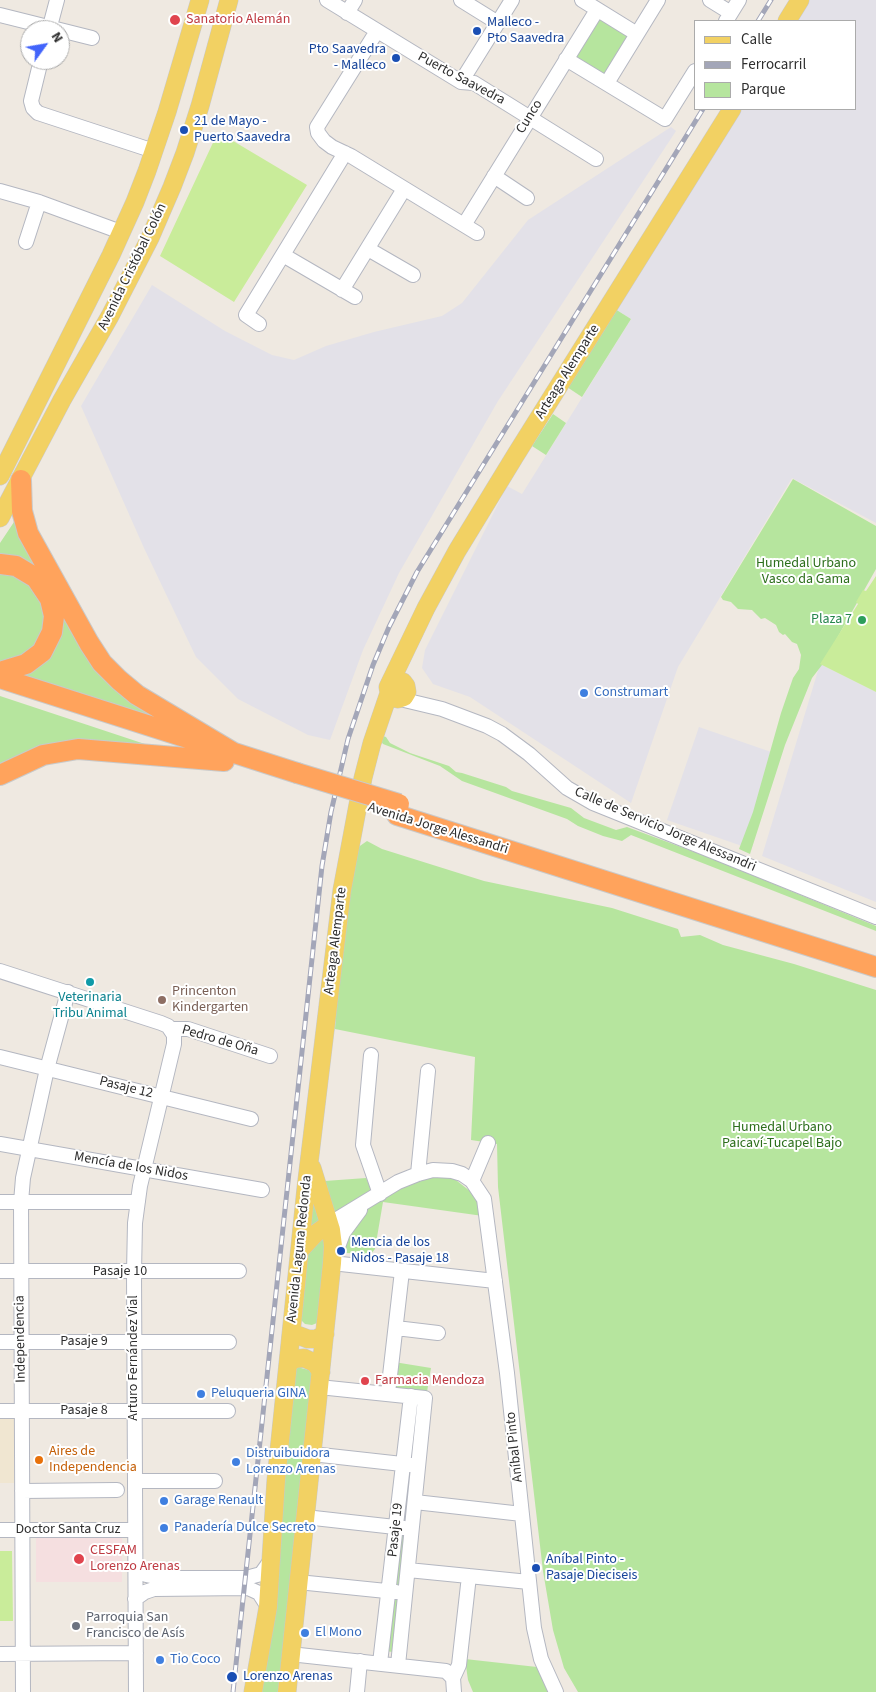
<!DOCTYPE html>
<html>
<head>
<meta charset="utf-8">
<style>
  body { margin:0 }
  #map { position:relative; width:876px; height:1692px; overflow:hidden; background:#efe9e1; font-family:"Source Sans 3",sans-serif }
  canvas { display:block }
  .legend { position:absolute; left:694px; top:20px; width:162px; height:90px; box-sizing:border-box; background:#fff; border:1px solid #ababab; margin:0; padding:6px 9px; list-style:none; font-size:15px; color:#2e2e2e }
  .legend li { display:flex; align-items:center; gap:10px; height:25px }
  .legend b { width:25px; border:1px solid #ababab }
  .north { position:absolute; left:20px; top:20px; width:50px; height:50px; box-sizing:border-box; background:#fff; border:1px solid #ababab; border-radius:50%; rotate:58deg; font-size:14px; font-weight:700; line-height:20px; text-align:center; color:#2e2e2e }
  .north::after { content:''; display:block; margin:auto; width:18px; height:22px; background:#4264fb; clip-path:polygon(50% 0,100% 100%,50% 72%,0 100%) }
</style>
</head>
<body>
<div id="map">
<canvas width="876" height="1692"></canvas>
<ul class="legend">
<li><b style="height:6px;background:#f2d163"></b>Calle</li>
<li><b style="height:6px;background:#a3a6b8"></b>Ferrocarril</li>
<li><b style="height:14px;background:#b6e59e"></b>Parque</li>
</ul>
<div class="north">N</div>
</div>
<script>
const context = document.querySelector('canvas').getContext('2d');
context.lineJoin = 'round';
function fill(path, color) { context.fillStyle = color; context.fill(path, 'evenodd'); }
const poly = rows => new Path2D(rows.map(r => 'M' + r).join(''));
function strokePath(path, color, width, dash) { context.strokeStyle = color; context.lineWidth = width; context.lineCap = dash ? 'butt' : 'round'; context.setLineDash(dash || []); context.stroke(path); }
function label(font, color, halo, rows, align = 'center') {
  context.font = font + ' "Source Sans 3",sans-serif'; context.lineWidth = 4; context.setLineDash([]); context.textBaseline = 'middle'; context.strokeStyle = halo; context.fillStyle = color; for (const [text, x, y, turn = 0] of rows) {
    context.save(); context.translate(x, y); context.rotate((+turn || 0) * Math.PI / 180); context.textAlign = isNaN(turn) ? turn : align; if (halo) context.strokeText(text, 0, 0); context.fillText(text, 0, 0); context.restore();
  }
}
fill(poly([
  [806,0,876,0,876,523,792,478,678,667,631,803,470,697,433,684,422,668,425,650,507,486,522,494,631,319,615,309,740,109,855,109,855,21,793,21],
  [671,127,676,131,498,401,399,573,363,650,330,740,308,735,238,699,196,657,144,548,81,406,152,285,225,331,272,355,294,360,326,346,374,332,442,316,462,303,528,220],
  [820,664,876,692,876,902,762,856],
  [699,727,774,753,742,846,667,820]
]), '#e3e1e8');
fill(poly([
  [0,1415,14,1415,14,1483,0,1483]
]), '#f0e6d1');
fill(poly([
  [36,1536,122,1537,122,1582,36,1582]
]), '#f5dfe0');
fill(poly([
  [596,13,631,35,604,77,570,56],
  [615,309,631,319,582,397,567,387],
  [553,414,566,423,546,455,532,446],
  [793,479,876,526,876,569,822,665,812,678,785,745,750,854,739,849,753,812,781,713,793,678,799,669,801,655,797,644,792,642,785,634,783,635,779,632,776,625,765,618,761,619,752,610,738,609,731,602,723,600,721,597],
  [18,518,86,647,176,726,13,674,21,672,57,602,0,558,0,543,14,522],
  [0,568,16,571,46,602,41,647,0,666],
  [0,696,166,751,87,743,0,767],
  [383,736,386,737,390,743,410,753,449,766,456,772,462,773,506,787,512,791,571,808,584,818,616,830,627,827,708,857,876,926,876,931,631,835,622,841,603,836,578,826,567,819,462,781,440,766,383,744,380,740],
  [367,841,382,849,484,881,612,908,678,929,681,937,700,935,723,945,794,964,876,990,876,1692,578,1692,564,1668,553,1630,543,1571,498,1187,497,1144,471,1140,475,1057,335,1029,340,947,357,848],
  [447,1173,480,1199,483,1216,383,1202,375,1249,371,1254,346,1253,346,1242,354,1225,377,1190],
  [366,1178,373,1191,305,1238,311,1182],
  [323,1233,326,1243,317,1323,312,1325,305,1324,301,1320,308,1243],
  [394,1362,431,1368,427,1392,393,1389],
  [293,1366,313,1371,281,1692,258,1692],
  [414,1398,423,1399,393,1652,385,1651],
  [465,1659,537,1667,551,1692,473,1692,468,1680]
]), '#b6e59e');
fill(poly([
  [218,132,307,185,234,302,160,256],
  [876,576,876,692,820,664,858,604,856,602,863,590,866,591],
  [0,1551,12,1551,13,1621,0,1621]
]), '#c9ec9a');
const minor = poly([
  [327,0,461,82,474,83,596,159],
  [461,0,498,23],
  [582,0,637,34],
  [710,0,731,13],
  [347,13,355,0],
  [0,15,92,38],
  [726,21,739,0],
  [49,30,57,0],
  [377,31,317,127,318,133,324,141,332,147,351,156,477,233],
  [566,59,665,119,695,71],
  [41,60,31,101,33,108,38,113,154,151],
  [461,82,512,0],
  [607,83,658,0],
  [494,176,527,198],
  [0,191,39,202,121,232],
  [464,225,597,10],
  [26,242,39,202],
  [368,249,413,275],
  [283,255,355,297],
  [342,290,404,189],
  [259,324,246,315,345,153],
  [400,699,442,709,487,726,502,734,529,754,567,788,593,803,876,917],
  [0,971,161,1023,168,1026,174,1035,174,1044,140,1186,135,1223,134,1272,136,1692],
  [170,1029,188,1029,270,1056],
  [371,1055,363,1145,380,1194],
  [0,1057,251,1119],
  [0,1144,262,1190],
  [418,1174,428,1071],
  [472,1181,488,1143],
  [0,1202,138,1202],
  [360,1210,343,1233,332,1263,495,1281],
  [329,1224,398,1182,418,1174,433,1170,452,1171,462,1174,472,1181,484,1199,507,1373,534,1628,541,1659,556,1692],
  [0,1271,239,1271],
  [396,1328,438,1333],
  [0,1342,229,1342],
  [319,1387,425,1398,398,1665],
  [388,1393,402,1271],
  [0,1411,228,1411],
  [312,1454,411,1465],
  [135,1481,215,1481],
  [22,1491,117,1490],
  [415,1502,522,1514],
  [305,1517,404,1528],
  [0,1530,135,1530],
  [136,1567,146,1575,160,1578,246,1578,261,1574,271,1560],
  [408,1570,529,1582],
  [298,1582,396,1592],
  [135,1599,145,1592,154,1589,248,1588,259,1593,268,1607],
  [0,1654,136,1653],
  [290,1654,446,1671,453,1678,454,1692],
  [380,1663,411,1396],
  [453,1678,459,1665,469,1576],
  [23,1692,21,1202,23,1178,47,1069,68,992],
  [357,1692,360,1661]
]);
const major = poly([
  [787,21,800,0],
  [0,476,111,255,135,202,147,171,167,112,200,0],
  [0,518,62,400,110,316,150,238,172,187,185,153,200,106,229,0],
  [389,693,393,698,398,699,404,697,407,692,406,686,403,682,396,680,392,682],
  [300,1250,315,1234,329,1224],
  [292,1333,308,1339,316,1339,325,1334],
  [288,1364,294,1359,304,1358,315,1363,321,1372],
  [253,1692,268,1607,276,1480,306,1188,342,890,363,778,372,743,389,693,388,687,426,608,457,551,515,456,732,109],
  [287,1692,332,1263,333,1246,331,1230,312,1168]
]);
const highway = poly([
  [21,480,22,511,28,533,89,643,102,663,119,680,137,695,234,753],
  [0,564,16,566,36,578,50,599,54,616,52,632,42,652,26,664,0,672],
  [0,678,297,773],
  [0,775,43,755,78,749,224,761],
  [397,815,876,967]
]);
strokePath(minor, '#b4b7c1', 16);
strokePath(major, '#c9c9c9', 19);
strokePath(highway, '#c9c9c9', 22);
strokePath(minor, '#fff', 14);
strokePath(major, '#f2d163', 18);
strokePath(highway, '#ffa35c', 20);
const rail = poly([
  [758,21,771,0],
  [233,1692,322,866,331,812,348,739,373,665,389,627,417,572,703,109]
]);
strokePath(rail, '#a3a6b8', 5);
strokePath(rail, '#fff', 3, [9]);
const highwayBridge = poly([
  [297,773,399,804]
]);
strokePath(highwayBridge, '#c9c9c9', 22, []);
strokePath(highwayBridge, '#ffa35c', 20);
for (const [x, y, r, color] of [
  [175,20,6,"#e0444e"],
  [477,31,5,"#1a4fb4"],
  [396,58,5,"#1a4fb4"],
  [184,130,5,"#1a4fb4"],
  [862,620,5,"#2e9e5b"],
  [584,693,5,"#3f7fe0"],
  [90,982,5,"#0f9aa8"],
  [162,1000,5,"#8d6e63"],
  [341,1251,5,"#1a4fb4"],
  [365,1381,5,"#e0444e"],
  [201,1394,5,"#3f7fe0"],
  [39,1460,5,"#e8710a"],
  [236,1462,5,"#3f7fe0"],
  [164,1501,5,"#3f7fe0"],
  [164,1528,5,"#3f7fe0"],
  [79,1559,6,"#e0444e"],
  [536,1568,5,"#1a4fb4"],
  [76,1626,5,"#6b7280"],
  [305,1633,5,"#3f7fe0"],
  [160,1660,5,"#3f7fe0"],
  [232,1677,6,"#1a4fb4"]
]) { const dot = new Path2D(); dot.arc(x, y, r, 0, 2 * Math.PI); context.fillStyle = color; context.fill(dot); strokePath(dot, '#fff', 2); }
label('14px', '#be3a42', '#fff', [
  ["Sanatorio Alemán",186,20],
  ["Farmacia Mendoza",375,1381],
  ["CESFAM",90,1551],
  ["Lorenzo Arenas",90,1567]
], 'left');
label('14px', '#164399', '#fff', [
  ["Malleco -",487,23],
  ["Pto Saavedra",487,39],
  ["Pto Saavedra",386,50,"right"],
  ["- Malleco",386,66,"right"],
  ["21 de Mayo -",194,122],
  ["Puerto Saavedra",194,138],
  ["Mencia de los",351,1243],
  ["Nidos - Pasaje 18",351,1259],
  ["Aníbal Pinto -",546,1560],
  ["Pasaje Dieciseis",546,1576],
  ["Lorenzo Arenas",243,1677]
], 'left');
label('14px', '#2e2e2e', '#fff', [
  ["Puerto Saavedra",461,79,28],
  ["Cunco",530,117,-58],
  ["Avenida Cristóbal Colón",133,267,-64],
  ["Arteaga Alemparte",568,372,-58],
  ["Avenida Jorge Alessandri",438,829,17],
  ["Calle de Servicio Jorge Alessandri",665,830,23],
  ["Arteaga Alemparte",336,941,-83],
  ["Pedro de Oña",220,1041,16],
  ["Pasaje 12",126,1088,14],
  ["Mencía de los Nidos",131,1167,10],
  ["Avenida Laguna Redonda",300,1249,-84],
  ["Pasaje 10",120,1272],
  ["Independencia",21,1339,-91],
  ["Pasaje 9",84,1342],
  ["Arturo Fernández Vial",134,1358,-90],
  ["Pasaje 8",84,1411],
  ["Aníbal Pinto",515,1447,-96],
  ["Doctor Santa Cruz",68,1530],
  ["Pasaje 19",396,1530,-84]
]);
label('14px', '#2c6e1b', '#fff', [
  ["Humedal Urbano",806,564],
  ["Vasco da Gama",806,580],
  ["Humedal Urbano",782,1128],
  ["Paicaví-Tucapel Bajo",782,1144]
]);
label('14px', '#27864d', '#fff', [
  ["Plaza 7",852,620]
], 'right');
label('14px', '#366cbe', '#fff', [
  ["Construmart",594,693],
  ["Peluqueria GINA",211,1394],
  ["Distruibuidora",246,1454],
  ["Lorenzo Arenas",246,1470],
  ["Garage Renault",174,1501],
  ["Panadería Dulce Secreto",174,1528],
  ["El Mono",315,1633],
  ["Tio Coco",170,1660]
], 'left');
label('14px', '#785e54', '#fff', [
  ["Princenton",172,992],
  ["Kindergarten",172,1008]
], 'left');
label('14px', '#0d838f', '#fff', [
  ["Veterinaria",90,998],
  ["Tribu Animal",90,1014]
]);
label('14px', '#c56008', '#fff', [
  ["Aires de",49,1452],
  ["Independencia",49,1468]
], 'left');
label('14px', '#5b616d', '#fff', [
  ["Parroquia San",86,1618],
  ["Francisco de Asís",86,1634]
], 'left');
</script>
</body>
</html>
